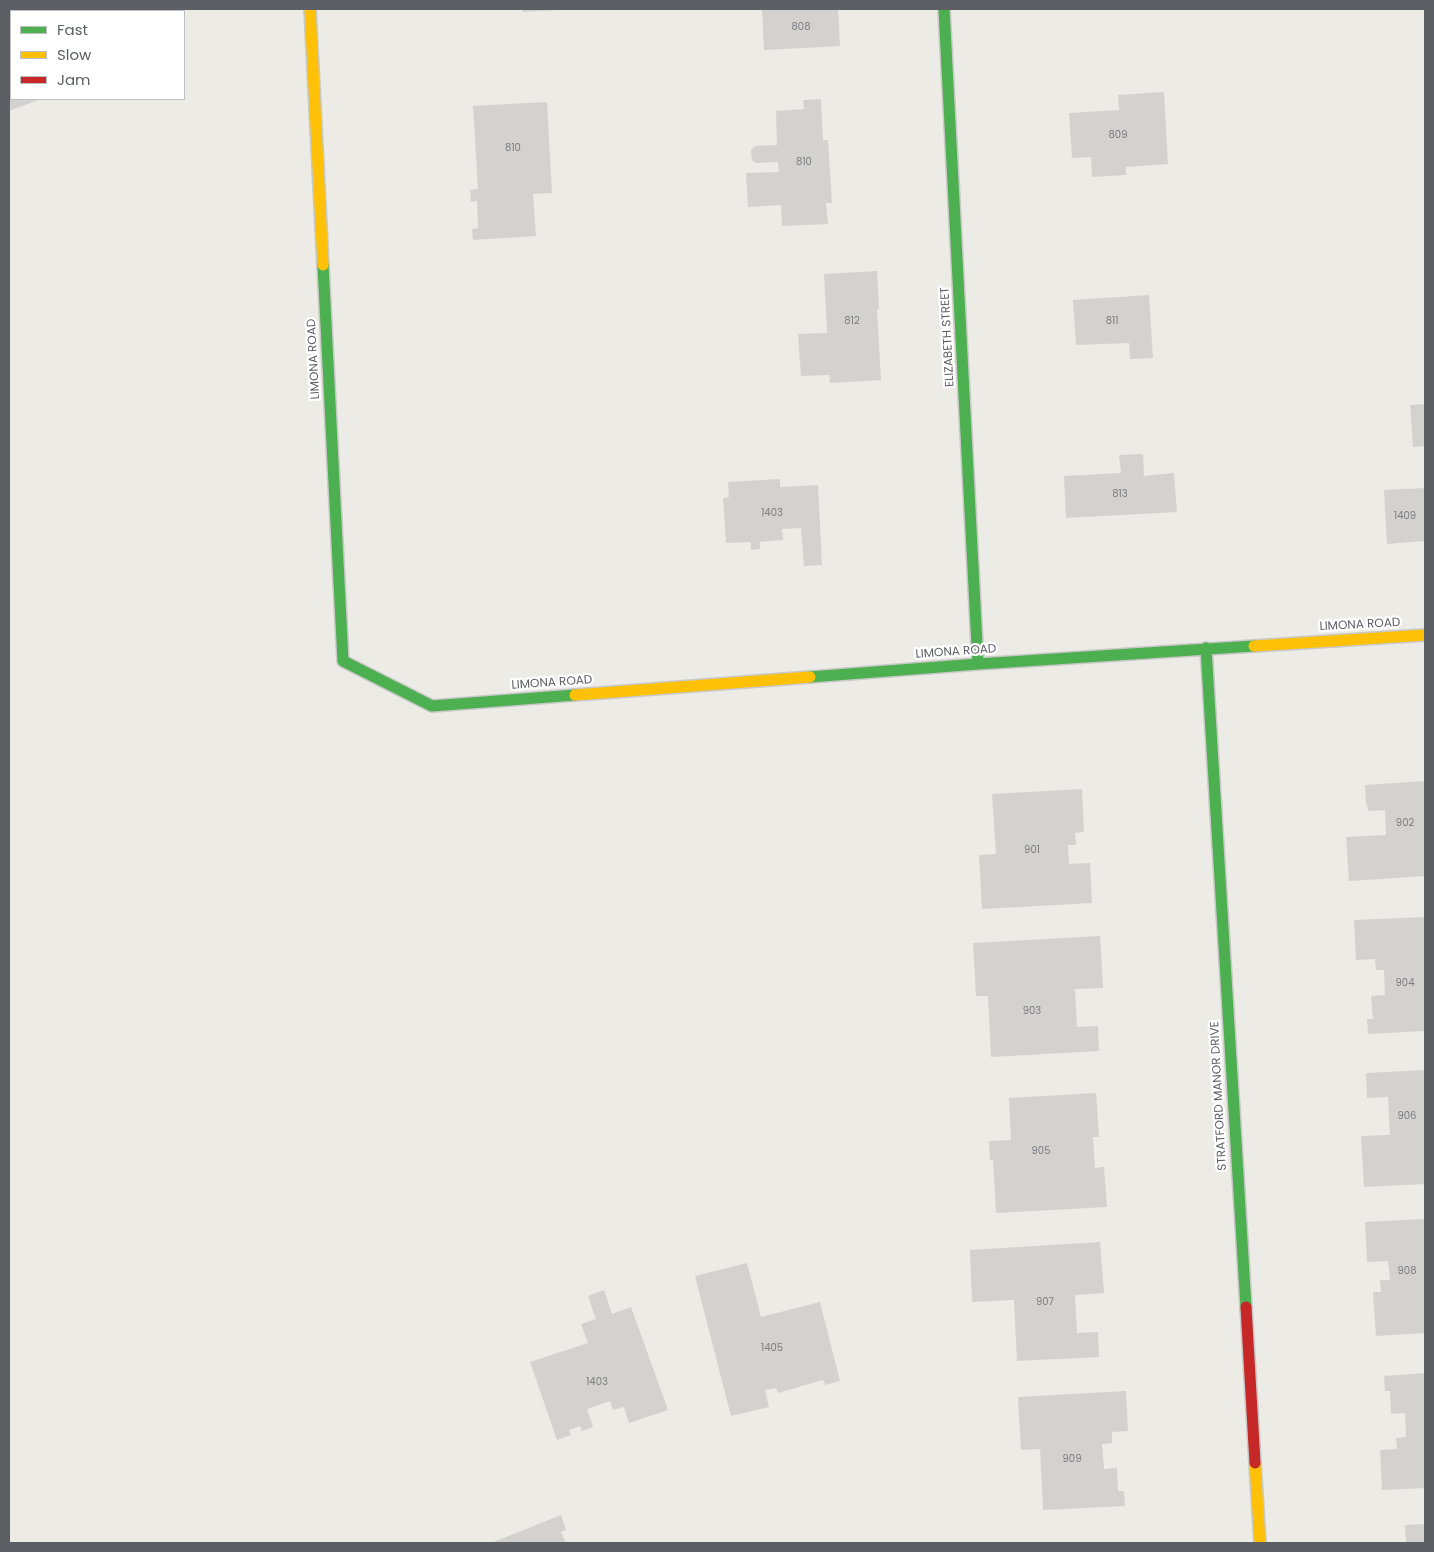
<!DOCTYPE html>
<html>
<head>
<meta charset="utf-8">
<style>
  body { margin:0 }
  #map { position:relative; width:1434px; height:1552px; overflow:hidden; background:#ecebe6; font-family:Poppins,sans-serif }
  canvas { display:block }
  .frame { position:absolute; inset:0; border:10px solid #5c5f64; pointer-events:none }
  .legend { position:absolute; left:10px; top:10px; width:175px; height:90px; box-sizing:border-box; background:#fff; border:1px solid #bebfc1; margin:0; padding:6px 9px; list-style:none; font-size:15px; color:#5c5f64 }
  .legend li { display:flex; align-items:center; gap:10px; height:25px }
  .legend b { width:25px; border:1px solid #bebfc1 }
</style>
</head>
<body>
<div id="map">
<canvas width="1434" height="1552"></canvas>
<div class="frame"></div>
<ul class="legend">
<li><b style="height:6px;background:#4caf50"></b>Fast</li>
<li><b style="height:6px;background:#ffc107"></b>Slow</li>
<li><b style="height:6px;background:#c62828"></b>Jam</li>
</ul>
</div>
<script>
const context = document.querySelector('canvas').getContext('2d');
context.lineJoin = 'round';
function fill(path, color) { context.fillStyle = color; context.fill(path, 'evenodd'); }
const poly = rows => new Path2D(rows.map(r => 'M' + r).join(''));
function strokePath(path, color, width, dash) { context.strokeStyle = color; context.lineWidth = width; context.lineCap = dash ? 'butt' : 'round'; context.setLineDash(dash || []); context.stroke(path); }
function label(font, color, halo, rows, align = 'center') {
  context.font = font + ' Poppins,sans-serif'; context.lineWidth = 4.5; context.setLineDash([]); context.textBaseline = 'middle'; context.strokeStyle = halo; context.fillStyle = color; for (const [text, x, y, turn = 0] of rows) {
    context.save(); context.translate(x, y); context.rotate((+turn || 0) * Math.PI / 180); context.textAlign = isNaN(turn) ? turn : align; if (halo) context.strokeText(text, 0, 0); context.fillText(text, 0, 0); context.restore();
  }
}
fill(poly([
  [9,9,48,9,49,11,11,11,11,99,41,99,9,111],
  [522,9,561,9,561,10,522,12],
  [762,9,838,9,840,46,764,50],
  [1164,92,1168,164,1126,167,1126,175,1092,177,1091,157,1072,158,1069,113,1119,110,1118,95],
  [821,99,823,140,828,140,832,203,826,203,828,224,782,226,781,205,748,207,746,173,779,172,778,162,756,163,752,160,751,150,755,146,777,145,776,111,804,109,803,100],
  [547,102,552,193,533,194,536,236,473,240,472,229,478,228,477,201,471,202,470,190,478,189,473,106],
  [877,271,879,309,877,309,881,380,830,383,829,375,801,376,798,334,827,333,824,274],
  [1149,295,1153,358,1130,359,1129,343,1076,345,1073,300],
  [1425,404,1425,446,1413,447,1410,405],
  [1143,454,1144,476,1174,473,1177,512,1066,518,1064,476,1121,473,1119,455],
  [780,479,780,487,818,485,822,565,804,566,801,528,782,529,783,540,760,542,760,549,751,550,751,542,726,543,723,498,729,497,728,482],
  [1425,488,1425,541,1387,544,1384,490],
  [1425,781,1425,876,1349,881,1346,837,1386,835,1385,810,1368,811,1367,804,1366,804,1365,785],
  [1082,789,1084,832,1075,833,1076,845,1068,845,1069,864,1090,863,1092,903,982,909,979,855,996,854,992,794],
  [1425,917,1425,1031,1368,1034,1367,1019,1373,1019,1371,996,1385,995,1384,970,1376,970,1375,959,1356,960,1354,920],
  [1100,936,1103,988,1075,989,1077,1027,1098,1026,1099,1051,991,1057,988,996,976,996,973,943],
  [1425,1070,1425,1184,1364,1187,1361,1136,1390,1135,1388,1097,1367,1098,1366,1073],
  [1096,1093,1099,1137,1093,1137,1095,1168,1104,1167,1107,1207,996,1213,993,1160,990,1160,989,1141,1011,1140,1009,1098],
  [1425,1219,1425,1333,1376,1336,1373,1292,1381,1292,1380,1280,1390,1280,1388,1261,1367,1262,1365,1222],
  [1100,1242,1104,1293,1075,1295,1077,1333,1098,1332,1099,1357,1017,1361,1014,1300,972,1302,970,1250],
  [747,1263,761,1317,820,1302,840,1381,825,1385,823,1380,778,1393,776,1388,765,1390,769,1407,731,1416,695,1276],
  [604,1290,612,1314,631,1307,668,1410,629,1423,624,1407,613,1410,610,1401,587,1409,593,1427,582,1431,580,1426,569,1430,571,1435,557,1440,530,1362,588,1343,581,1324,596,1319,588,1296],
  [1425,1373,1425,1488,1382,1490,1380,1450,1397,1449,1396,1438,1406,1437,1405,1413,1391,1414,1390,1391,1385,1391,1384,1376],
  [1126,1391,1128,1431,1112,1432,1112,1443,1102,1444,1104,1469,1117,1468,1118,1491,1124,1491,1125,1506,1043,1510,1040,1449,1021,1450,1018,1397],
  [561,1515,566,1530,561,1532,566,1543,491,1543],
  [1425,1524,1425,1543,1406,1543,1405,1525]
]), '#d3d2cf');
const fast = poly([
  [944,9,978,664],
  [323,265,343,661,432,706,575,695],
  [1206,648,1246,1307],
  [810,677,978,664,1254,646]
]);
const slow = poly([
  [310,9,323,265],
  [1254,646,1425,635],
  [575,695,810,677],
  [1255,1463,1260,1543]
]);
const jam = poly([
  [1246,1307,1255,1463]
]);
strokePath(fast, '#c8c8c6', 14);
strokePath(slow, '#c8c8c6', 14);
strokePath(jam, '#c8c8c6', 14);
strokePath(fast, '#4caf50', 11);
strokePath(slow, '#ffc107', 11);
strokePath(jam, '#c62828', 11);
label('10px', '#7b7d80', null, [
  ["808",801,27],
  ["809",1118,135],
  ["810",513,148],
  ["810",804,162],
  ["812",852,321],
  ["811",1112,321],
  ["813",1120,494],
  ["1403",772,513],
  ["1409",1405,516],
  ["902",1405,823],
  ["901",1032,850],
  ["904",1405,983],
  ["903",1032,1011],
  ["906",1407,1116],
  ["905",1041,1151],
  ["908",1407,1271],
  ["907",1045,1302],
  ["1405",772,1348],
  ["1403",597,1382],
  ["909",1072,1459]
]);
label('12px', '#5c5f64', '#fff', [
  ["ELIZABETH STREET",948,337,-93],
  ["LIMONA ROAD",314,359,-93],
  ["LIMONA ROAD",1360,625,-3],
  ["LIMONA ROAD",956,652,-4],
  ["LIMONA ROAD",552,683,-4],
  ["STRATFORD MANOR DRIVE",1219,1096,-93]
]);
</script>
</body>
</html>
